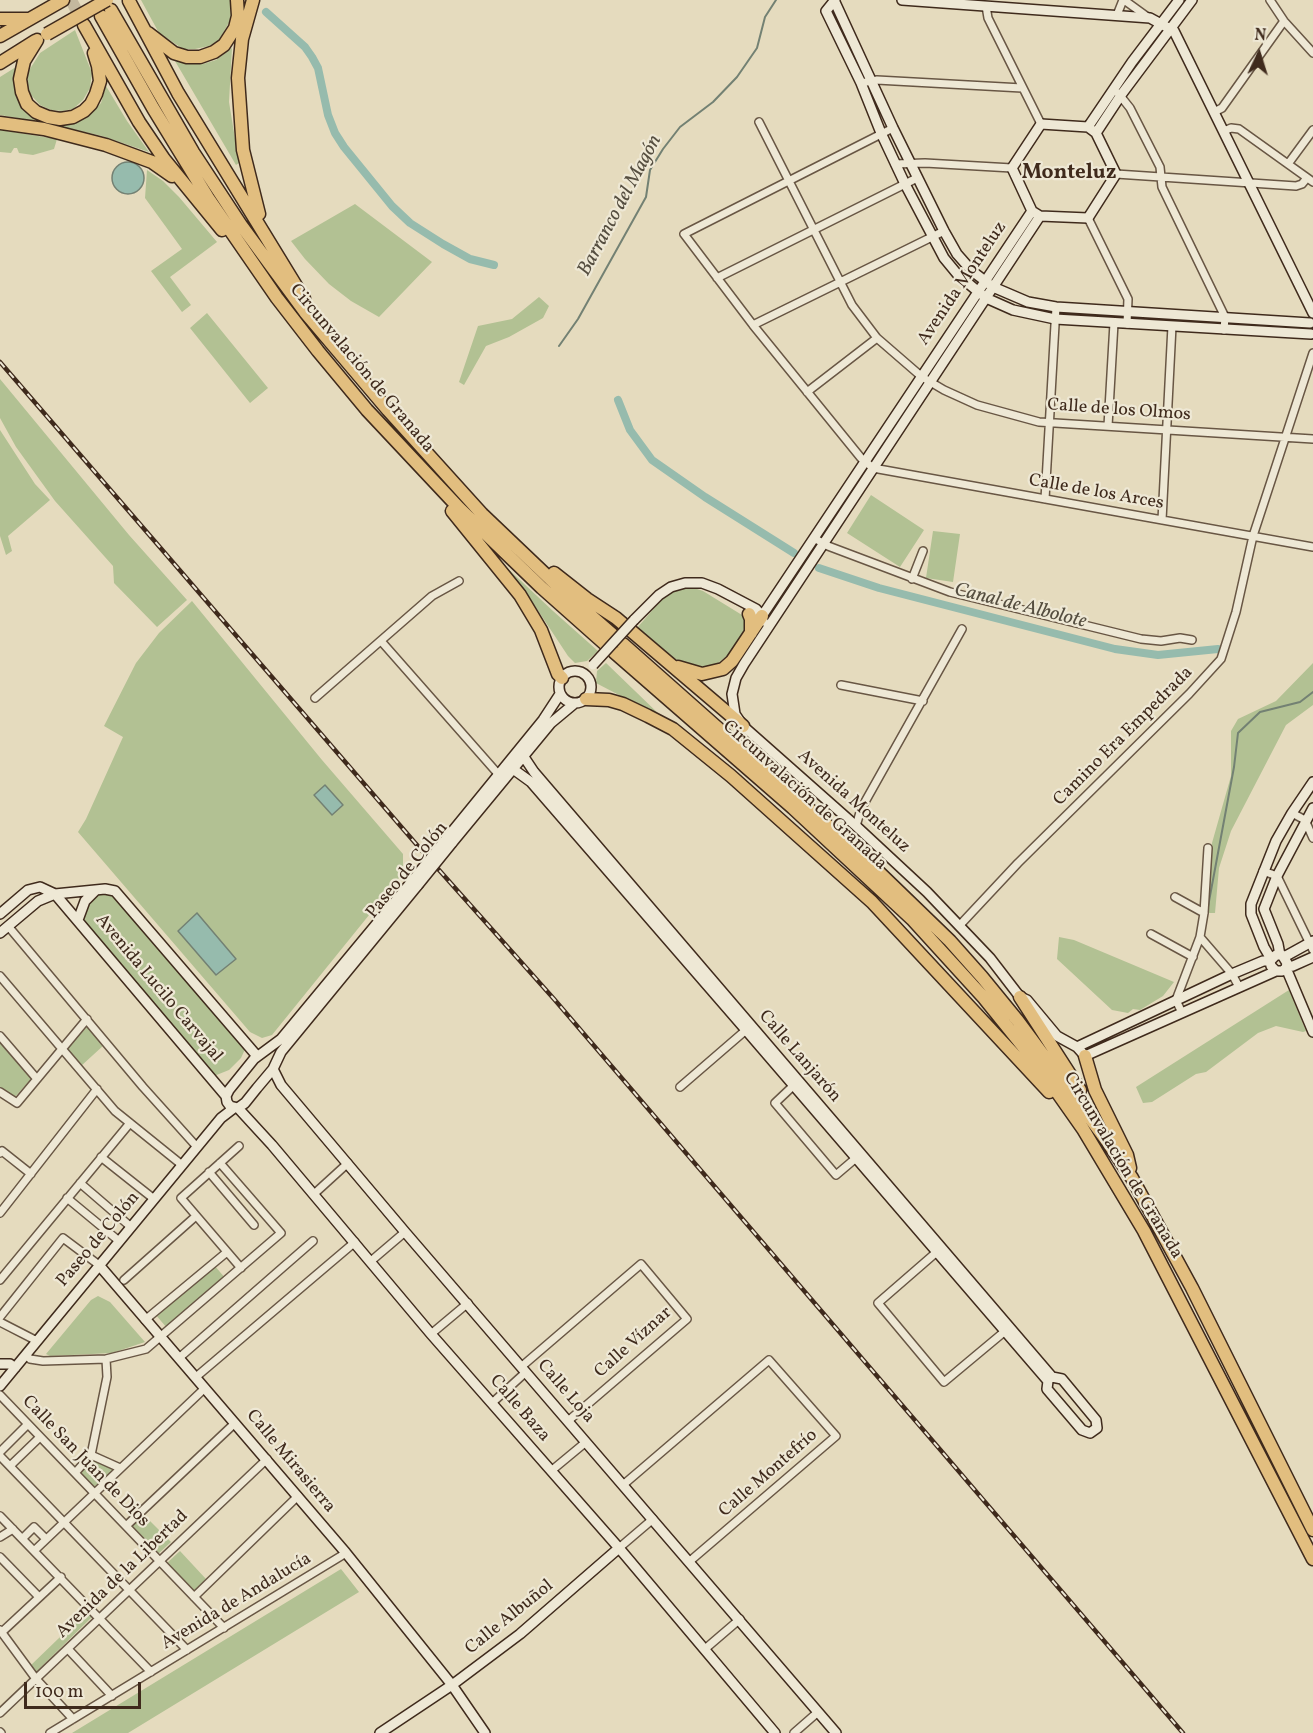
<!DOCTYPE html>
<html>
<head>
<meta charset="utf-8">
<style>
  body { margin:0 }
  #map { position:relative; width:1313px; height:1733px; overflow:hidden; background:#e5dbbe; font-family:Vollkorn,serif }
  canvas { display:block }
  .north { position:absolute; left:1229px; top:24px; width:60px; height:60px; -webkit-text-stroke:4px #eee8d5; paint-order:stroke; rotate:4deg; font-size:16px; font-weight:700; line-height:24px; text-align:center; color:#3f2a1c }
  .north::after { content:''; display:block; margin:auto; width:21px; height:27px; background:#3f2a1c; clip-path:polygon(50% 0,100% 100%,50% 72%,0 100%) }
  .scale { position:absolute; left:24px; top:1682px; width:117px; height:27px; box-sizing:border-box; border:3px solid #3f2a1c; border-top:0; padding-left:8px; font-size:18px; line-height:21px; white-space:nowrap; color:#3f2a1c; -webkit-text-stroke:4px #eee8d5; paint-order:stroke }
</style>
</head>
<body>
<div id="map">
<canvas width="1313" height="1733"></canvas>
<div class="north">N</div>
<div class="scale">100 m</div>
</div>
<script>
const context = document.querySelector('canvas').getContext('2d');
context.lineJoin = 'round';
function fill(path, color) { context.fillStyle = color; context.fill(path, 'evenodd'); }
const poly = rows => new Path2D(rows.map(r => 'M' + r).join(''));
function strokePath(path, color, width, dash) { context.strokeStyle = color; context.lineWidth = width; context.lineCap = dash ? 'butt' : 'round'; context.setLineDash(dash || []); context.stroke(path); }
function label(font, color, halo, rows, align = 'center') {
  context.font = font + ' Vollkorn,serif'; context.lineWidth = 4.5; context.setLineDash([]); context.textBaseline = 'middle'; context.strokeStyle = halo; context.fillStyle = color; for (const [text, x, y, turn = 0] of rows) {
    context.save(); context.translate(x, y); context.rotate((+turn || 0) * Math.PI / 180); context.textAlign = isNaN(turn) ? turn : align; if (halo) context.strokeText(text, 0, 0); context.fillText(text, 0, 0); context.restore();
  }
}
fill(poly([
  [141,0,230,0,231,19,219,40,209,46,195,49,183,49,159,33],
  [75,30,92,73,90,88,83,100,73,109,62,111,51,110,40,105,31,95,27,84,28,72,40,53],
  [232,48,229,102,239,163,236,165,175,61,189,64,203,64,216,60],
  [16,67,15,84,18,98,23,109,41,122,0,115,0,77],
  [106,86,127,121,149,152,102,136,59,126,76,123,89,115,101,103],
  [0,130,57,139,54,149,33,155,19,153,17,148,14,148,11,153,0,152],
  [147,170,163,181,179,197,217,242,170,277,191,305,182,312,151,271,182,249,145,198],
  [355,204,432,262,379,317,351,301,329,284,305,259,291,241],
  [539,297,549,306,543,318,509,337,486,346,464,385,459,382,478,326,512,319],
  [207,313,268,388,250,403,190,328],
  [0,379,129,535,187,600,157,627,114,583,113,566,55,501,16,447,0,418],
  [0,430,35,484,50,500,8,536,12,551,6,555,0,536],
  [871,495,924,530,900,567,847,533],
  [933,531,960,534,953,582,926,578],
  [504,565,553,611,598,651,587,661,575,663,568,656,529,597],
  [683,588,694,588,703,591,742,615,746,622,745,629,728,655,713,667,703,668,671,658,637,628,663,598,673,592],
  [192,601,322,760,403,854,403,873,272,1035,262,1038,250,1032,78,832,86,819,123,737,104,726,136,663,159,633],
  [606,663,663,718,596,683,597,671],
  [1313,663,1313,705,1286,725,1231,831,1219,868,1215,913,1207,913,1212,843,1231,776,1231,731,1238,719,1276,701],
  [102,894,111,894,139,922,246,1047,241,1058,229,1070,214,1076,81,920,83,911,94,897],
  [1059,937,1074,940,1174,982,1163,996,1140,1010,1133,1009,1128,1013,1112,1010,1057,959],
  [1289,990,1306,1031,1303,1032,1276,1026,1258,1033,1206,1072,1196,1074,1152,1102,1143,1103,1136,1087],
  [87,1027,104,1045,81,1066,67,1049],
  [0,1043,31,1079,14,1098,0,1087],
  [214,1265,226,1279,167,1328,155,1314],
  [98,1296,110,1302,145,1342,112,1353,50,1356,46,1354,91,1300],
  [93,1459,114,1469,93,1488,80,1473],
  [143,1514,171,1542,158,1554,131,1527],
  [180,1551,206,1579,194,1591,167,1563],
  [341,1569,359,1592,128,1733,72,1733],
  [87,1611,92,1617,36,1672,30,1666]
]), '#b2c193');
const water = poly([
  '112 178a16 16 0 1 1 32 0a16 16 0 1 1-32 0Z',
  [325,785,343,805,332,815,314,795,325,785],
  [197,913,236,959,216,975,178,931,197,913]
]);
fill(water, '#96bbad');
strokePath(water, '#738173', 1.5);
strokePath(poly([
  [559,346,578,319,646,197,650,170,663,149,680,127,713,102,737,77,757,48,765,17,776,0],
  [1207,912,1234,767,1238,733,1260,712,1300,702,1313,692]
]), '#738173', 2);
strokePath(poly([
  [266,12,305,47,312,57,318,68,328,115,335,133,344,147,392,206,410,223,443,244,470,259,494,265],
  [618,400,630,430,652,460,705,497,794,553],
  [819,568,879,588,1115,649,1158,655,1218,649]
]), '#96bbad', 8);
strokePath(poly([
  [71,0,83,23]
]), '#c4b89e', 12, [12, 6]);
const street = poly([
  [1124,0,1149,18],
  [1270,0,1284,21,1313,53],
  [986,6,988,18,1041,124],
  [1117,15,1123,0],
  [861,83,877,80,1022,88],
  [1118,93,1130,108,1160,167,1162,187,1225,317,1224,330],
  [1214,112,1222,108,1284,21],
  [759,122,852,305,877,338,922,377,944,390,977,405,1039,422,1313,439],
  [893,128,684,234,753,325,861,458,873,468,1313,547],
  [1224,131,1231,128,1239,129,1313,182],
  [895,164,925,163,1012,168],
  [1288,164,1313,130],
  [1116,174,1296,186,1302,184,1307,178],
  [1088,218,1128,299,1127,324],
  [717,278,917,178],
  [753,325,944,231],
  [807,392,877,338],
  [1108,426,1114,323],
  [1045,499,1056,307],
  [1162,520,1172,326],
  [814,538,828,546,950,592,1141,639,1161,641,1180,638,1192,640],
  [912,579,923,551],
  [381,641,499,775],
  [841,685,923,701],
  [315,698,432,596,459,581],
  [1292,813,1305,820,1313,838],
  [856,826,861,809,962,629],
  [1263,871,1277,876,1313,950],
  [1175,897,1204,913],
  [8,926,143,1087,197,1147],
  [959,926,1018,863,1189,694,1221,659,1236,612,1253,536,1313,353],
  [1151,934,1193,957],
  [1200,937,1232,974,1239,987],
  [0,976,115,1111,182,1165],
  [1182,1013,1176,1000,1200,937,1204,913,1208,848],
  [0,1036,37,1079],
  [793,1086,775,1103,836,1175,856,1158],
  [680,1087,746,1030],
  [0,1092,17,1103,87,1019],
  [239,1146,181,1198,241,1268],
  [0,1153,2,1151,31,1174],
  [101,1157,154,1199],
  [209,1172,254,1225],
  [80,1183,131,1227],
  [314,1194,348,1163],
  [67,1198,119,1241],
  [0,1213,97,1089],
  [939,1250,878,1303,944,1382,1004,1332],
  [371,1261,405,1232],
  [0,1280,130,1123],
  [124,1280,196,1216],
  [0,1317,63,1238,99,1265],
  [145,1320,227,1252],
  [0,1322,37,1341],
  [431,1334,468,1303],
  [26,1355,30,1359,43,1361,106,1359,146,1349,281,1233,220,1163],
  [179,1358,313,1241],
  [521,1367,641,1264,687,1319,568,1421],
  [196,1377,355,1242],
  [0,1395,224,1628],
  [492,1403,526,1372],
  [0,1452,28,1424],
  [91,1455,120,1468],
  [0,1456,187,1650],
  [10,1466,40,1437],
  [551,1471,586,1442],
  [75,1473,91,1455,107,1377,106,1359],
  [623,1485,769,1360,836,1436,690,1561],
  [0,1516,151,1672],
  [126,1526,235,1423],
  [0,1537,13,1529],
  [23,1538,34,1527,46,1539],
  [619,1548,653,1519],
  [35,1550,205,1388],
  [0,1557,39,1597],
  [194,1597,298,1496],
  [0,1630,36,1679,73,1719],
  [2,1632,61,1577],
  [68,1649,112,1696],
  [705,1649,740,1619],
  [0,1713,267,1459],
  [0,1732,1,1733],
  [50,1733,346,1553],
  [794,1733,818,1712]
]);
const secondary = poly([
  [834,0,893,128,944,231,957,254,972,271,993,287,1028,302,1056,307,1310,323],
  [835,0,826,11,861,83,881,133,905,184,944,258,958,275,986,298,1013,310,1055,319,1311,334],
  [902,0,1150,18,1174,31,1313,313],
  [1041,124,1088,127,1096,133,1116,174,1088,218,1040,216,1032,211,1012,168,1041,124],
  [1088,127,1132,62,1179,0],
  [1096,133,1121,95,1192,0],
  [1040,216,744,664,736,678,732,694,735,714,743,726,856,826,927,892,990,958,1020,997,1027,1000,1057,1036,1077,1047,1085,1056,1276,971,1282,971,1286,968,1287,963,1282,955,1276,955,1270,961,1271,966,1276,971],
  [762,616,1032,211],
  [634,620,659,595,671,587,685,583,702,583,718,589,756,609,762,616,763,621],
  '559 687a16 16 0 1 1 32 0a16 16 0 1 1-32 0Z',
  [513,769,531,782,746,1030,1048,1381,1047,1389,1082,1430,1090,1433,1097,1428,1096,1420,1062,1379,1052,1377,534,772,524,757],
  [446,839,543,720,560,694],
  [452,843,551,723,575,703],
  [412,881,281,1039,254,1059,229,1090,226,1096,227,1102,230,1106,238,1108,272,1145,431,1334,619,1548,775,1733],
  [0,914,28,890,40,887,55,894,226,1096],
  [78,920,85,901,96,890],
  [0,933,38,901,55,894,105,889,115,891,257,1056],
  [1280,955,1278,944,1264,909,1277,876,1313,808],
  [1284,957,1313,941],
  [1271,959,1264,947,1251,914,1251,904,1276,841,1292,813,1313,782],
  [1287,967,1293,966,1313,957],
  [1286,968,1313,1032],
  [1077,1047,1232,974,1263,961,1270,961],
  [273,1069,281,1085,405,1232,836,1733],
  [238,1108,245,1103,257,1088,273,1069,281,1052,418,885],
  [99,1265,346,1553,452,1685,485,1733],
  [0,1364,10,1364,15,1368],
  [0,1386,221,1118,234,1108],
  [380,1733,452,1685,520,1634,619,1548]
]);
const highway = poly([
  [253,0,242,39,238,78,243,150,259,214],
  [129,1,178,93,304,299],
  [111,10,193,152,241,225,305,312,388,410,482,514,566,594,613,635],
  [101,16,153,108,208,198,277,298,318,351,367,410,459,508,542,588,605,644],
  [0,19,28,19],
  [84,25,139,122,164,159,222,230],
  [148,33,174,53,187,57,200,57,214,52,224,45,235,28,238,16,237,0],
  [0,36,63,0],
  [37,40,24,61,20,79,22,92,27,104,36,112,48,117,60,119,73,117,84,111,91,104,96,94,100,81,98,66,94,53],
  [0,63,35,41],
  [0,123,44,129,106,145,152,162,172,176],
  [452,511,520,595,541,630,558,674,562,678],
  [554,573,587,599,616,618,743,726],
  [749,614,751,619,751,633],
  [623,644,861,855,950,941,982,977,1018,1021,1107,1141,1132,1178,1192,1288,1313,1530],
  [614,652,793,808,912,919,984,998,1038,1065,1083,1129,1144,1231,1313,1559],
  [678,667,702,674,723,669,732,661,762,616],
  [586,699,609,700,623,704,648,716,673,729,731,776,872,902,1049,1092],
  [1020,997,1080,1090],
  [1085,1056,1095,1090,1127,1155,1130,1168]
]);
strokePath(street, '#685644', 10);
strokePath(secondary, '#3f2a1c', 12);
strokePath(highway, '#3f2a1c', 15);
strokePath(street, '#eee8d5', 7);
strokePath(secondary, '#eee8d5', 9);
strokePath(highway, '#e2be7f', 12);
const rail = poly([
  [0,362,423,852,554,999,1183,1733]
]);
strokePath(rail, '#3f2a1c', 4.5);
strokePath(rail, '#eee8d5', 2, [7]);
const secondaryBridge = poly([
  [593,665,634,620],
  [412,881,446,839],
  [418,885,452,843]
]);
const highwayBridge = poly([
  [47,34,107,0]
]);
strokePath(secondaryBridge, '#3f2a1c', 12, []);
strokePath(highwayBridge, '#3f2a1c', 15, []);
strokePath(secondaryBridge, '#eee8d5', 9);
strokePath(highwayBridge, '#e2be7f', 12);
label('18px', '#3f2a1c', '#eee8d5', [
  ["Avenida Monteluz",963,284,-56],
  ["Circunvalación de Granada",361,369,50],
  ["Calle de los Olmos",1119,411,4],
  ["Calle de los Arces",1096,493,10],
  ["Camino Era Empedrada",1124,737,-45],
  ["Circunvalación de Granada",804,796,42],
  ["Avenida Monteluz",853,802,42],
  ["Paseo de Colón",408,871,-51],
  ["Avenida Lucilo Carvajal",158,989,50],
  ["Calle Lanjarón",799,1057,49],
  ["Circunvalación de Granada",1122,1166,59],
  ["Paseo de Colón",99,1240,-50],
  ["Calle Víznar",634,1343,-42],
  ["Calle Loja",565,1392,49],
  ["Calle Baza",519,1409,49],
  ["Calle San Juan de Dios",85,1462,46],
  ["Calle Mirasierra",290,1462,50],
  ["Calle Montefrío",769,1474,-41],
  ["Avenida de la Libertad",123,1575,-44],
  ["Avenida de Andalucía",237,1602,-31],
  ["Calle Albuñol",510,1618,-39]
]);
label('italic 20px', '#554e40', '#eee8d5', [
  ["Barranco del Magón",621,206,-62],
  ["Canal de Albolote",1020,607,14]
]);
label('bold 21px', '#3f2a1c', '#eee8d5', [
  ["Monteluz",1069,174]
]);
</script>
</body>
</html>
